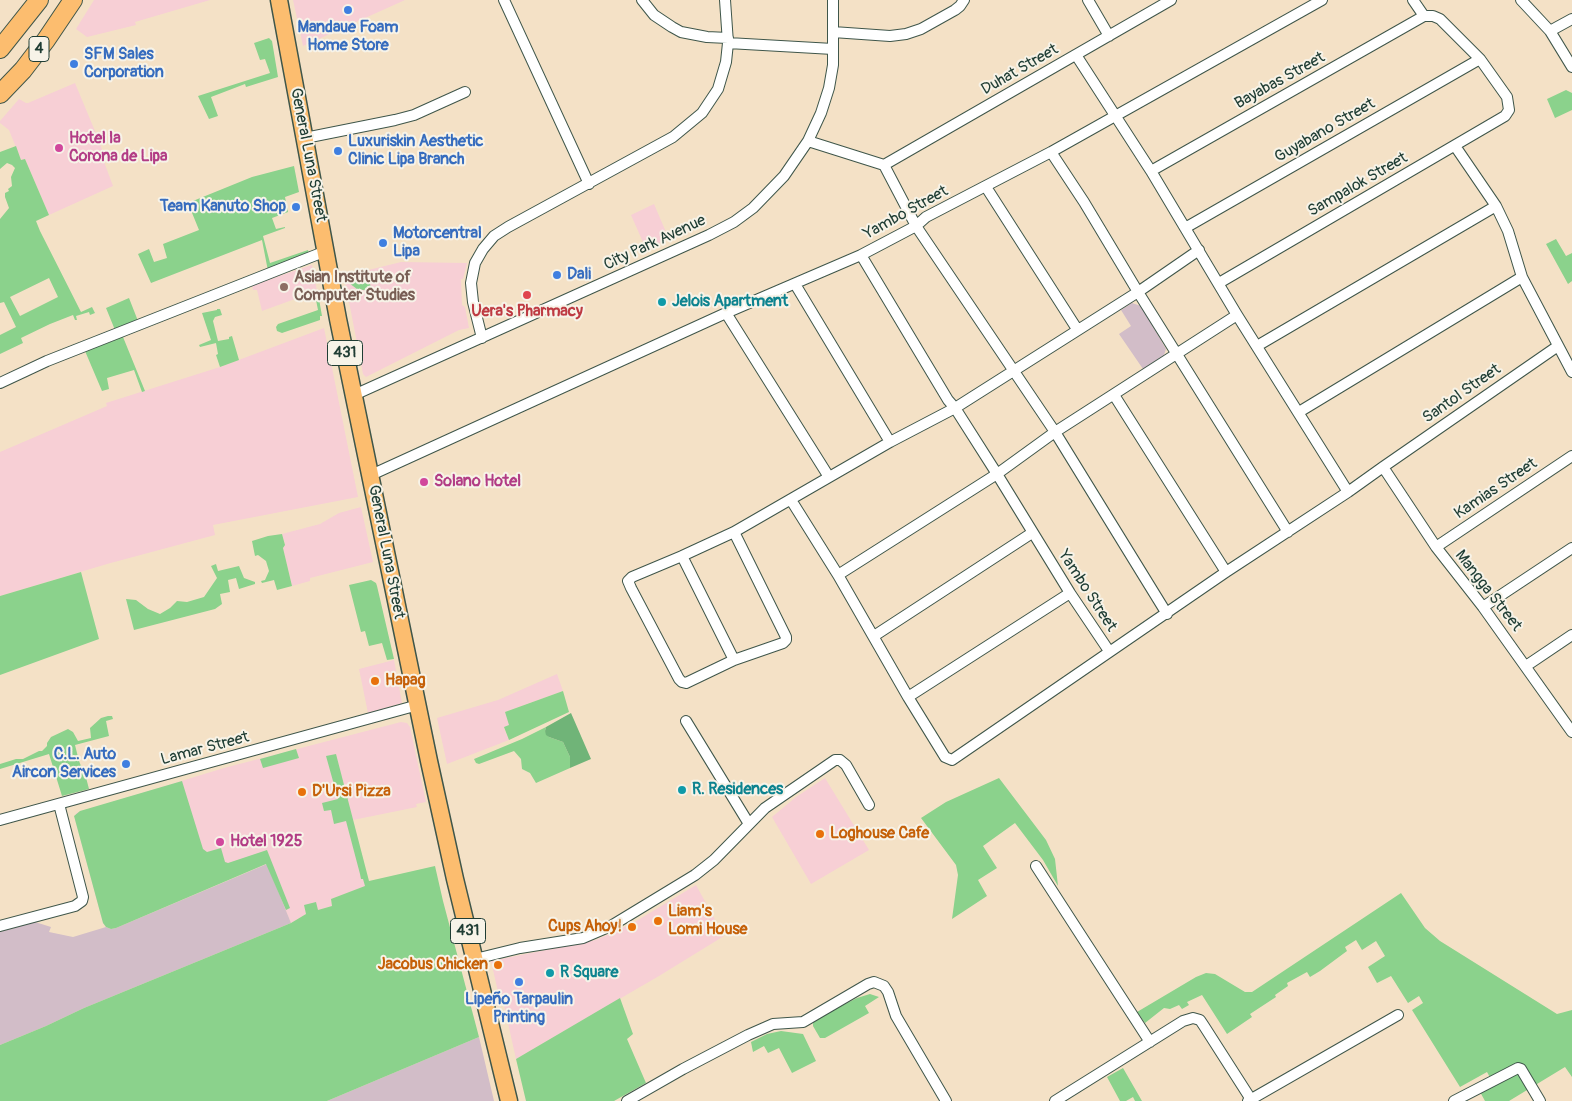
<!DOCTYPE html>
<html>
<head>
<meta charset="utf-8">
<style>
	body { margin:0 }
	canvas { display:block; background:#f4e1c6 }
</style>
</head>
<body>
<canvas width="1572" height="1101"></canvas>
<script>
const ctx = document.querySelector('canvas').getContext('2d');
ctx.lineJoin = 'round';
function paint(path, color) {
  ctx.fillStyle = color;
  ctx.fill(path, 'evenodd');
}
function shape(rows) {
  const path = new Path2D();
  for (const r of rows) {
    path.moveTo(r[0], r[1]);
    for (let i = 2; i < r.length; i += 2) path.lineTo(r[i], r[i + 1]);
  }
  return path;
}
function strokePath(path, color, width, dash) {
  ctx.strokeStyle = color;
  ctx.lineWidth = width;
  ctx.lineCap = dash ? 'butt' : 'round';
  ctx.setLineDash(dash || []);
  ctx.stroke(path);
}
function drawText(font, color, halo, rows, align = 'center') {
  ctx.font = font + ' Pangolin,sans-serif';
  ctx.lineWidth = 4;
  ctx.setLineDash([]);
  ctx.textBaseline = 'middle';
  ctx.strokeStyle = halo;
  ctx.fillStyle = color;
  for (const [text, x, y, turn = 0] of rows) {
    ctx.save();
    ctx.translate(x, y);
    ctx.rotate((+turn || 0) * Math.PI / 180);
    ctx.textAlign = isNaN(turn) ? turn : align;
    if (halo) ctx.strokeText(text, 0, 0);
    ctx.fillText(text, 0, 0);
    ctx.restore();
  }
}
const built = shape([
	[94,0,210,0,135,22,136,25,87,37,76,29],
	[293,0,405,0,303,46],
	[75,83,100,143,102,150,100,151,113,186,49,215,25,159,21,160,9,130,0,123,0,121,19,99,26,103,28,103],
	[654,204,669,239,646,249,631,215],
	[401,262,467,263,463,279,461,279,462,305,465,307,469,328,459,330,366,377,363,374,344,276],
	[312,265,317,291,262,311,257,290,253,290,252,285],
	[324,328,358,497,213,525,215,535,107,564,0,596,0,452,107,406,106,403,220,367],
	[361,507,373,562,310,578,310,581,292,586,283,548,285,544,282,534,320,524,339,513],
	[394,660,402,703,368,713,359,669],
	[557,674,563,691,505,712,510,725,504,728,509,740,447,764,437,718,498,700],
	[401,722,407,723,410,727,426,802,416,804,417,807,353,820,369,885,331,899,332,906,318,910,304,905,306,914,291,923,267,864,106,927,103,923,75,819,76,813,224,768],
	[825,778,869,850,811,884,772,817,796,797],
	[696,885,724,936,659,976,516,1059,504,1005,501,1005,491,961,596,940,633,923]
]);
const industrial = shape([
	[1132,303,1141,306,1166,349,1164,355,1143,369,1119,334,1131,326,1121,310],
	[267,864,291,923,84,1008,46,1026,0,1045,0,932,35,922,51,927,49,932,73,937,106,927,111,929,116,928],
	[479,1037,494,1101,327,1101]
]);
const green = shape([
	[269,38,272,41,278,77,246,87,245,84,211,97,218,116,209,119,198,96,270,73,265,59,260,60,254,43],
	[1566,90,1572,93,1572,110,1555,118,1547,99],
	[16,146,21,160,25,159,49,215,36,221,40,231,81,312,92,307,95,313,90,315,89,312,76,316,77,320,75,320,73,315,50,324,21,338,23,343,0,354,0,335,16,327,4,302,0,303,0,219,9,208,5,197,5,193,9,191,8,189,12,186,11,177,15,168,12,165,7,163,0,169,0,152],
	[49,278,58,297,20,316,10,297],
	[294,166,299,192,285,197,288,212,272,218,276,229,285,227,285,228,263,236,270,263,308,250,309,254,268,271,262,240,151,283,138,254,149,249,154,262,167,258,163,244,199,230,188,203,252,177],
	[1556,239,1566,256,1572,253,1572,281,1568,284,1546,244],
	[367,271,371,288,374,288,375,292,357,289,345,280,344,276],
	[129,298,138,321,115,330,106,308],
	[319,299,322,316,320,316,320,320,282,333,277,331,276,327,278,324,318,310,316,300],
	[217,309,220,309,222,315,215,317,213,321,218,341,229,339,229,337,232,336,239,360,220,367,216,355,218,354,216,343,200,347,199,345,211,340,202,313,217,310],
	[119,337,123,337,145,391,142,392,134,370,107,378,109,389,102,391,85,351,113,341],
	[282,534,285,545,283,548,292,586,277,590,274,580,262,583,261,581,265,580,269,571,266,561,258,555,255,556,252,541,268,536],
	[216,564,218,571,239,566,244,578,255,582,255,584,239,589,236,578,228,580,230,592,220,594,222,604,215,609,134,630,126,599,136,600,148,609,160,614,170,608,177,601,187,602,204,597,217,578,211,566],
	[81,572,99,639,0,675,0,596],
	[371,580,376,583,377,586,394,659,387,660,382,643,369,646,365,631,361,632,349,585],
	[563,691,569,712,509,740,504,727,509,725,505,712],
	[108,716,112,716,113,719,106,721,109,736,75,745,79,761,81,766,83,766,89,789,62,796,49,754,0,769,0,764,16,759,23,759,39,751,42,751,47,746,47,743,51,737,68,729,73,732,78,741,91,738,90,728,101,718],
	[546,727,545,731,549,737,563,742,570,757,570,768,536,783,530,773,522,769,521,759,514,751,479,764,476,763,474,759,522,739],
	[296,749,299,758,263,768,260,759],
	[336,754,369,881,435,866,443,901,479,1037,327,1101,0,1101,0,1045,46,1026,84,1008,291,923,306,914,304,905,316,902,318,910,332,906,331,899,365,886,363,879,361,879,360,874,346,821,334,824,331,810,324,811,322,803,338,799,326,756],
	[999,778,1046,840,1055,859,1058,886,1043,860,1015,823,983,846,997,868,978,880,987,896,952,919,958,875,956,865,921,818,946,802],
	[182,781,203,849,207,852,221,848,225,862,228,863,267,850,290,908,286,910,266,864,116,928,111,929,106,927,103,923,74,816,80,811],
	[1401,893,1425,928,1440,941,1557,1014,1572,1010,1572,1077,1565,1067,1509,1101,1485,1101,1479,1090,1493,1083,1487,1072,1460,1087,1412,1010,1423,1003,1419,996,1408,1003,1391,976,1377,983,1368,967,1385,956,1376,941,1362,950,1356,940,1345,947,1347,951,1320,971,1310,977,1307,972,1287,983,1288,986,1275,995,1276,997,1250,1014,1252,1017,1227,1034,1202,995,1187,1002,1189,1005,1182,1009,1179,1005,1170,1009,1164,1008,1145,1023,1137,1012,1196,977,1206,973,1215,974,1245,992,1252,992],
	[870,994,879,997,865,1006,869,1013,825,1038,820,1038,813,1026,813,1020,857,998],
	[620,998,633,1034,627,1039,646,1083,614,1101,526,1101,516,1059],
	[781,1031,803,1034,816,1061,792,1073,779,1048,768,1053,764,1046,753,1052,751,1042,767,1034],
	[1123,1068,1142,1101,1135,1101,1133,1097,1126,1101,1120,1101,1107,1077]
]);
const forest = shape([
	[571,713,591,759,570,768,570,757,563,742,549,737,546,735,545,731,546,727]
]);
const minor = shape([
	[504,0,589,184],
	[642,0,654,15,672,27,681,32,707,37,728,38],
	[1088,0,1109,36],
	[1521,0,1550,31,1572,67],
	[1550,31,1572,19],
	[833,32,890,36,906,34,921,29,955,10,960,6,964,0],
	[728,43,833,49],
	[305,138,395,120,414,115,465,92],
	[808,141,884,165,916,226,1055,432,1167,614],
	[1051,152,1084,202,1138,292,1288,532],
	[884,165,1171,0],
	[1151,171,1424,16],
	[986,187,1077,329],
	[1185,228,1480,59],
	[1522,277,1572,372],
	[1219,283,1505,116,1509,110,1507,97,1480,59,1440,19,1433,16,1424,16,1413,0],
	[795,284,890,442],
	[726,313,861,255],
	[482,338,473,302,471,283,475,263,483,249,494,236,508,227,673,137,702,113,718,89,726,62,728,43,725,0],
	[1257,346,1496,206,1455,146],
	[0,383,47,361,326,251],
	[354,395,709,235,734,222,753,208,784,176,808,141,821,113,829,88,833,65,833,0],
	[1114,395,1226,572],
	[1299,412,1522,277,1508,231,1496,206],
	[1383,467,1436,547,1483,607,1572,732],
	[371,475,726,313,829,477],
	[1348,492,1383,467,1558,346],
	[791,500,838,575,908,697,945,757,952,760,1226,572,1348,492,1237,315,1151,171,1076,55],
	[734,532,786,637,786,640,783,643,734,660,686,683,682,682,679,679,631,588,628,581,632,577,682,556,734,532,890,442,955,408,1138,292,1199,250],
	[1436,547,1572,456],
	[682,556,734,660],
	[838,575,997,474,1055,432,1237,315],
	[1483,607,1572,548],
	[874,636,1032,533],
	[1109,651,1070,593,997,474,955,408,948,400,861,255,916,226,926,217,1051,152,1322,0],
	[1526,666,1572,635],
	[908,697,1070,593],
	[686,721,749,824],
	[0,820,418,705],
	[1036,866,1150,1042],
	[0,926,75,906,82,901,83,897,59,804],
	[475,959,520,948,583,938,611,926,695,875,714,860,765,808,835,760,840,760,846,765,869,805],
	[627,1101,683,1069,748,1035,773,1024,803,1022,868,984,874,982,884,986,888,992,896,1016,946,1101],
	[1055,1101,1183,1021,1193,1018,1200,1020,1204,1026,1252,1101],
	[1248,1101,1398,1015],
	[1454,1101,1518,1068,1521,1069,1540,1101]
]);
const primary = shape([
	[279,0,338,319,429,761,455,879,509,1101]
]);
const trunk = shape([
	[0,49,39,0],
	[0,94,23,70,46,40,73,0]
]);
const markers = [
	[348,10,5,"#3f7fe0"],
	[74,64,5,"#3f7fe0"],
	[59,148,5,"#d1479c"],
	[338,151,5,"#3f7fe0"],
	[296,207,5,"#3f7fe0"],
	[383,243,5,"#3f7fe0"],
	[557,275,5,"#3f7fe0"],
	[284,287,5,"#8d6e63"],
	[527,295,5,"#e0444e"],
	[662,302,5,"#0f9aa8"],
	[424,482,5,"#d1479c"],
	[375,681,5,"#e8710a"],
	[126,764,5,"#3f7fe0"],
	[682,790,5,"#0f9aa8"],
	[302,792,5,"#e8710a"],
	[820,834,5,"#e8710a"],
	[220,842,5,"#d1479c"],
	[658,921,5,"#e8710a"],
	[632,927,5,"#e8710a"],
	[498,965,5,"#e8710a"],
	[550,973,5,"#0f9aa8"],
	[519,982,5,"#3f7fe0"]
];
const shields = [
	[39,49,20],
	[345,353,35],
	[468,931,35]
];
const shieldNames = [
	["4",39,49],
	["431",345,353],
	["431",468,931]
];
const shopNames = [
	["Mandaue Foam",348,28,"center"],
	["Home Store",348,46,"center"],
	["SFM Sales",84,55],
	["Corporation",84,73],
	["Luxuriskin Aesthetic",348,142],
	["Clinic Lipa Branch",348,160],
	["Team Kanuto Shop",286,207,"right"],
	["Motorcentral",393,234],
	["Lipa",393,252],
	["Dali",567,275],
	["C.L. Auto",116,755,"right"],
	["Aircon Services",116,773,"right"],
	["Lipeño Tarpaulin",519,1000,"center"],
	["Printing",519,1018,"center"]
];
const streetNames = [
	["Duhat Street",1020,70,-30],
	["Bayabas Street",1280,81,-29],
	["Guyabano Street",1325,131,-30],
	["General Luna Street",308,155,79],
	["Sampalok Street",1358,185,-30],
	["Yambo Street",906,213,-29],
	["City Park Avenue",655,243,-25],
	["Santol Street",1462,394,-35],
	["Kamias Street",1496,489,-34],
	["General Luna Street",386,552,79],
	["Yambo Street",1087,591,57],
	["Mangga Street",1488,591,52],
	["Lamar Street",205,749,-15]
];
const hotelNames = [
	["Hotel la",69,139],
	["Corona de Lipa",69,157],
	["Solano Hotel",434,482],
	["Hotel 1925",230,842]
];
const educationNames = [
	["Asian Institute of",294,278],
	["Computer Studies",294,296]
];
const cultureNames = [
	["Jelois Apartment",672,302],
	["R. Residences",692,790],
	["R Square",560,973]
];
const healthNames = [
	["Uera's Pharmacy",527,312]
];
const foodNames = [
	["Hapag",385,681],
	["D'Ursi Pizza",312,792],
	["Loghouse Cafe",830,834],
	["Liam's",668,912],
	["Lomi House",668,930],
	["Cups Ahoy!",622,927,"right"],
	["Jacobus Chicken",488,965,"right"]
];
paint(built, '#f7cfd5');
paint(industrial, '#d2bdc8');
paint(green, '#8bd28c');
paint(forest, '#70b478');
strokePath(minor, '#3f564a', 12);
strokePath(primary, '#3f564a', 19);
strokePath(trunk, '#3f564a', 20);
strokePath(minor, '#fff', 10);
strokePath(primary, '#fcbd6f', 16);
strokePath(trunk, '#fcbd6f', 18);
for (const [x, y, r, color] of markers) {
  const dot = new Path2D();
  dot.arc(x, y, r, 0, 2 * Math.PI);
  ctx.fillStyle = color;
  ctx.fill(dot);
  strokePath(dot, '#f7f3e8', 2);
}
for (const [x, y, w] of shields) {
  const box = new Path2D();
  box.roundRect(x - w / 2, y - 12.5, w, 25, 4);
  ctx.fillStyle = '#f7f3e8';
  ctx.fill(box);
  strokePath(box, '#1f3d34', 1);
}
drawText('bold 15px', '#1f3d34', null, shieldNames);
drawText('bold 16px', '#366cbe', '#f7f3e8', shopNames, 'left');
drawText('16px', '#1f3d34', '#f7f3e8', streetNames);
drawText('bold 16px', '#b23c85', '#f7f3e8', hotelNames, 'left');
drawText('bold 16px', '#785e54', '#f7f3e8', educationNames, 'left');
drawText('bold 16px', '#0d838f', '#f7f3e8', cultureNames, 'left');
drawText('bold 16px', '#be3a42', '#f7f3e8', healthNames);
drawText('bold 16px', '#c56008', '#f7f3e8', foodNames, 'left');
</script>
</body>
</html>
